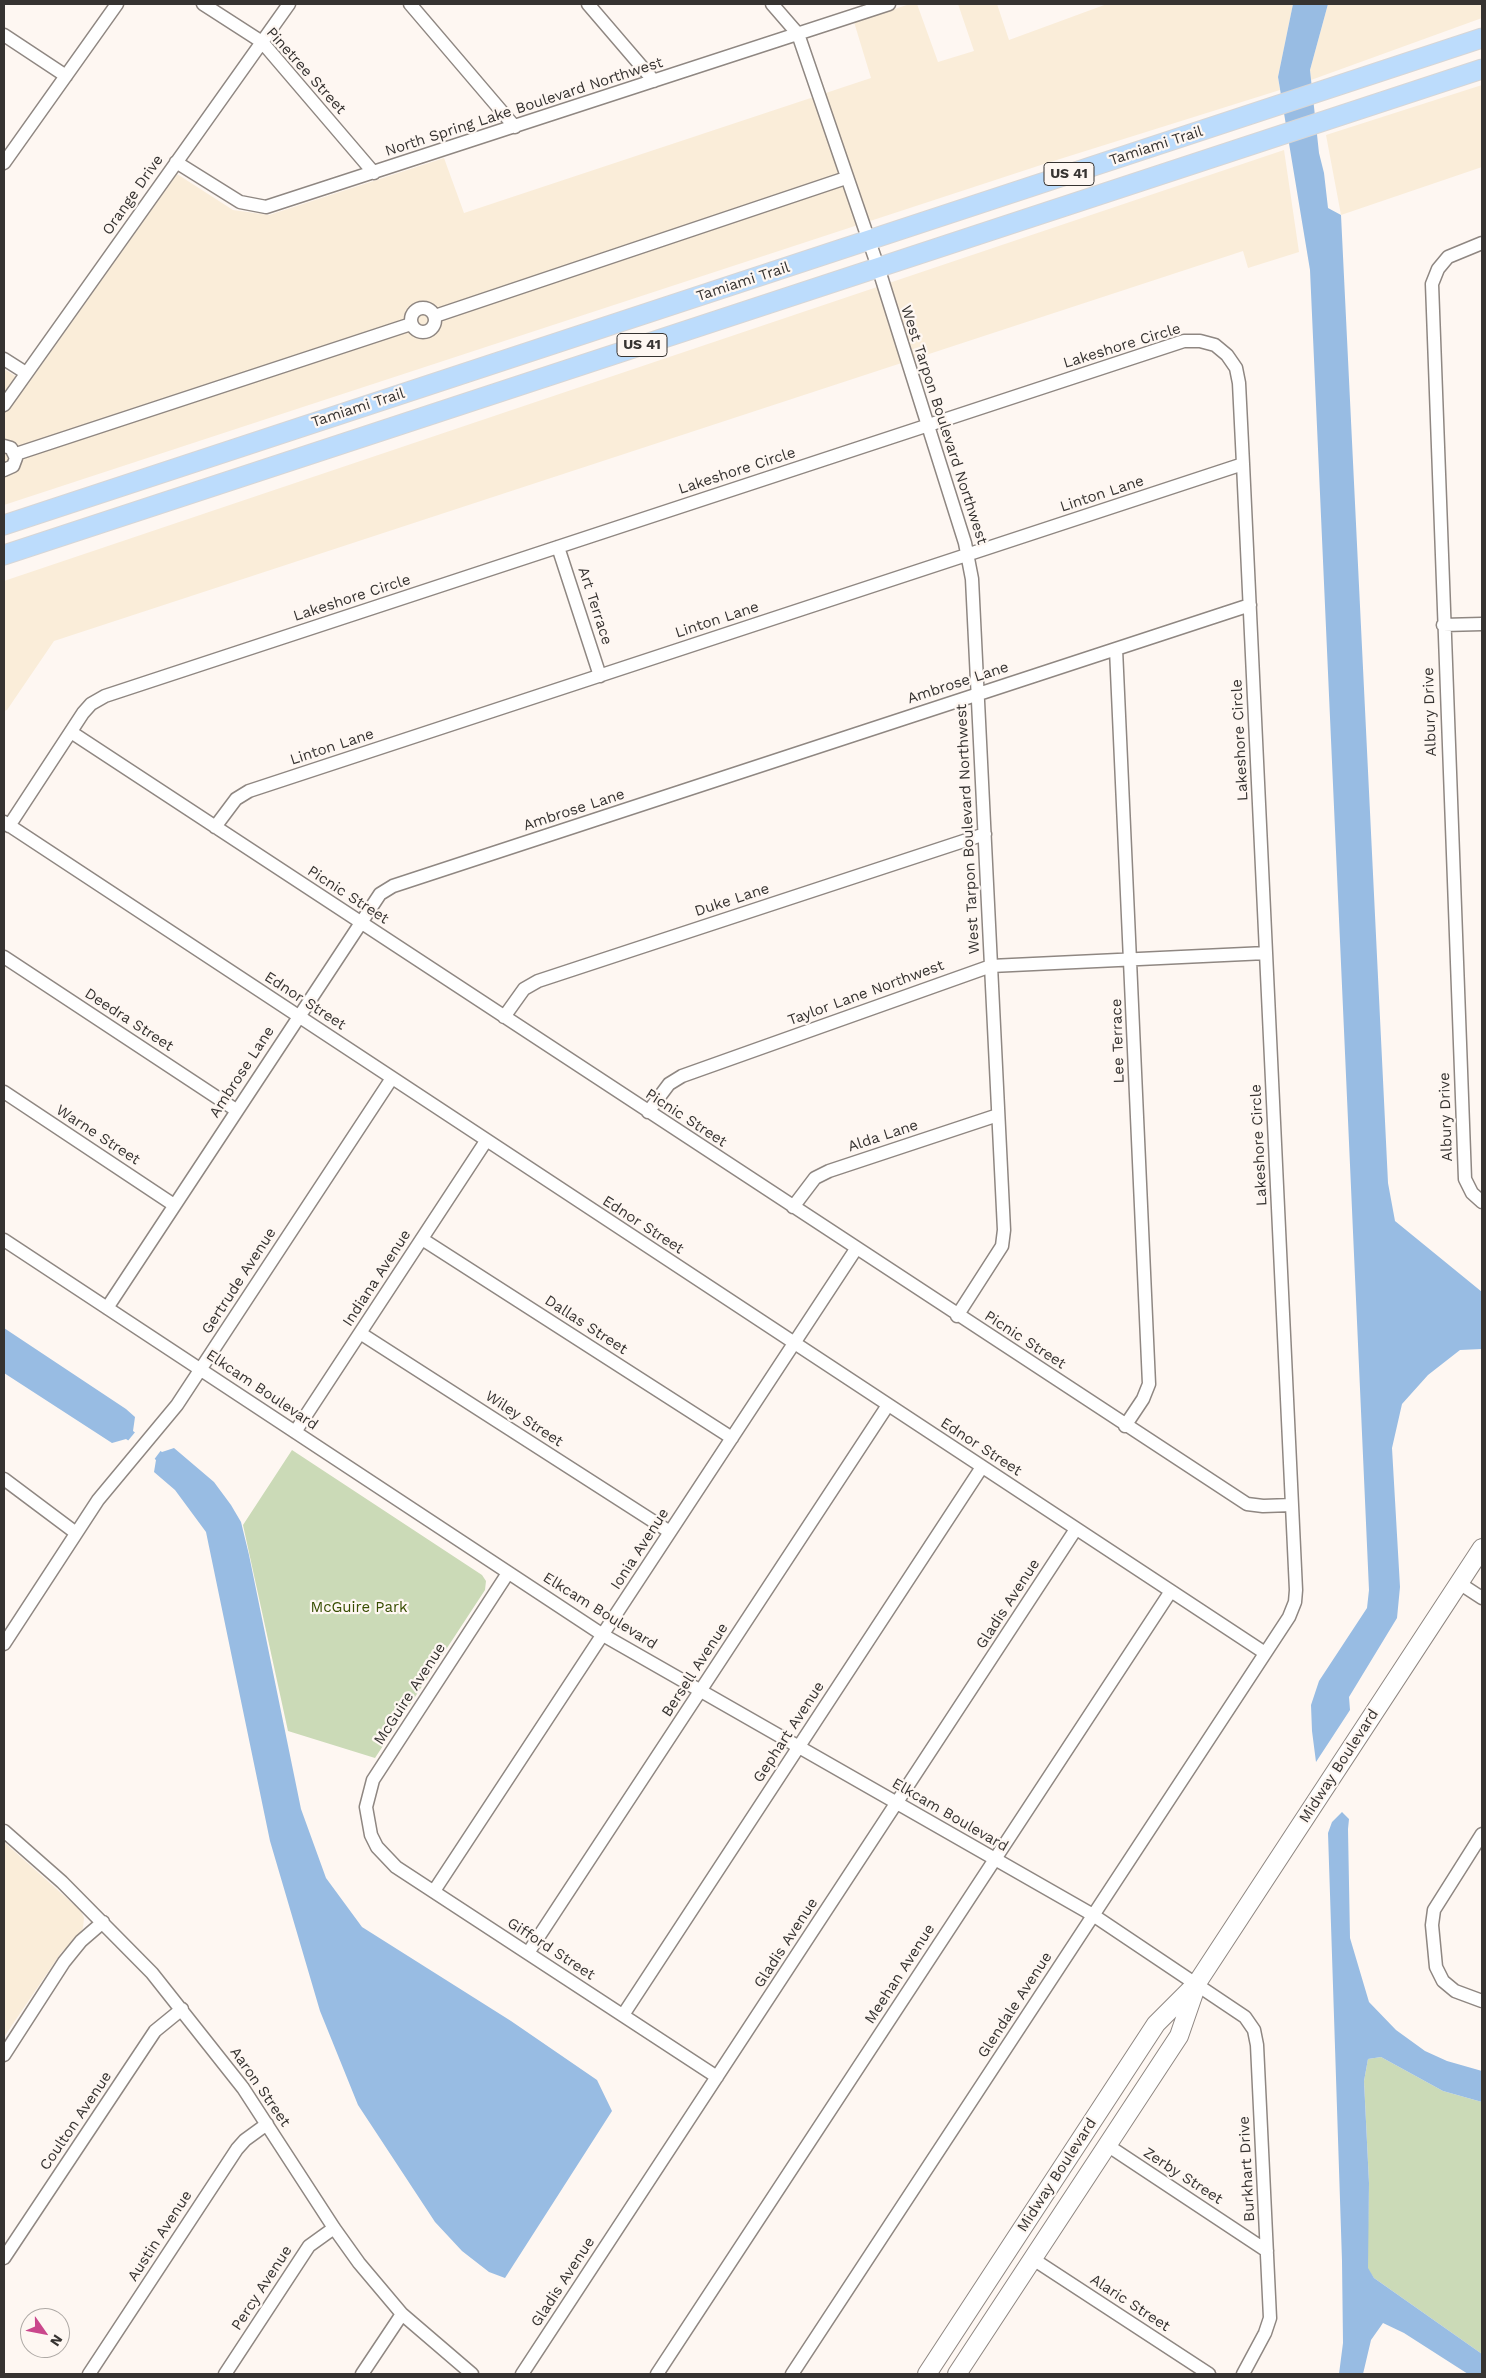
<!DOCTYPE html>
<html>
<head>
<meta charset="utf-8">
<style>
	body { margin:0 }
	#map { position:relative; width:1486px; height:2378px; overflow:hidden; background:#fef7f2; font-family:"Work Sans",sans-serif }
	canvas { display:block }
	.frame { position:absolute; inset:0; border:5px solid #363331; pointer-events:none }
	.north { position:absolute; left:20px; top:2308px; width:50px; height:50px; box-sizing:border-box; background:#fef7f2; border:1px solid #aea9a5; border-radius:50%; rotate:123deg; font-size:14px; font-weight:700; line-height:20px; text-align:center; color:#363331 }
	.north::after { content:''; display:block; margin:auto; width:18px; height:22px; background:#ca478c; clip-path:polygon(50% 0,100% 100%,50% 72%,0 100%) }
</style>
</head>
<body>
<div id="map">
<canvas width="1486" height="2378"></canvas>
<div class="frame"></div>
<div class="north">N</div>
</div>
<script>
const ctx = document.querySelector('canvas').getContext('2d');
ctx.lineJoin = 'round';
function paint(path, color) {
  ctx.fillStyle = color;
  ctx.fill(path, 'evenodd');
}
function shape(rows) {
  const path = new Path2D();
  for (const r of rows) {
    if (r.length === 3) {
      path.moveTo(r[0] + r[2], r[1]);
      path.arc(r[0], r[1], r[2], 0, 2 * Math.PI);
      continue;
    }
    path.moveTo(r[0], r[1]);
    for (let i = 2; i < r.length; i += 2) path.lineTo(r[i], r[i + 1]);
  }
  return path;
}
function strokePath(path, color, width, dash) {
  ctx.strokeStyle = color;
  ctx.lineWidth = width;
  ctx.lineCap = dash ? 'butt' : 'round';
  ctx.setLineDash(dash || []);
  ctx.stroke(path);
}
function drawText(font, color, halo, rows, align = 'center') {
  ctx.font = font + ' "Work Sans",sans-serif';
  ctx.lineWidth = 4.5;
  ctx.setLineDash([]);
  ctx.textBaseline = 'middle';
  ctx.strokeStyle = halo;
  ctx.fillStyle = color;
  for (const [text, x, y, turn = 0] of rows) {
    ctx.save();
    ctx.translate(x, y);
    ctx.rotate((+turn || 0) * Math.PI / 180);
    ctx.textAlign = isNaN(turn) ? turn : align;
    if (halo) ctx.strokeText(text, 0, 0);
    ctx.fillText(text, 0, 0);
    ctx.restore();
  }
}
const commercial = shape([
	[910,4,917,4,938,62,974,51,958,4,997,4,1009,40,1107,4,1293,4,1278,77,1280,90,1044,164,4,505,4,369,28,384,177,174,233,210,269,215,444,158,464,213,871,78,854,22],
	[1328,4,1482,4,1482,18,1311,80,1310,70],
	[1482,85,1482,167,1341,215,1326,135],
	[1284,150,1299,252,1248,268,1243,251,54,641,7,710,4,711,4,581],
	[4,1842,81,1911,84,1918,83,1928,78,1936,61,1953,4,2037]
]);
const green = shape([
	[292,1450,482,1575,486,1581,485,1590,375,1758,288,1731,243,1525],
	[1381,2057,1443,2091,1482,2102,1482,2354,1374,2278,1367,2268,1369,2183,1364,2081,1368,2059]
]);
const water = shape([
	[1293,4,1328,4,1310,70,1319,153,1324,173,1328,208,1341,215,1388,1183,1395,1221,1482,1292,1482,1349,1460,1350,1428,1375,1402,1404,1392,1448,1400,1587,1397,1618,1349,1697,1350,1710,1316,1762,1312,1731,1311,1705,1319,1681,1367,1608,1369,1590,1310,270,1278,77],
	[4,1328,126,1409,135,1417,133,1431,162,1452,174,1448,214,1482,231,1505,241,1522,249,1555,301,1809,326,1878,362,1927,511,2021,597,2080,612,2111,505,2278,489,2272,462,2251,435,2222,358,2105,320,2011,270,1841,206,1532,175,1490,154,1472,156,1460,150,1455,126,1439,112,1443,4,1373],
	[1342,1812,1349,1819,1348,1829,1350,1938,1369,2002,1396,2030,1425,2051,1447,2061,1482,2071,1482,2102,1443,2091,1381,2057,1368,2059,1364,2081,1369,2183,1368,2268,1374,2278,1482,2354,1482,2374,1468,2374,1404,2333,1383,2323,1371,2340,1363,2374,1339,2374,1343,2343,1342,2261,1328,1833,1332,1822]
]);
const pier = shape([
	[136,1431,162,1449,153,1461,127,1442]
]);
const street = shape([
	[203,4,262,42,374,173],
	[410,4,515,127],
	[588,4,654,81],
	[772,4,798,34,878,267,965,543,972,579,1004,1230,1002,1246,957,1316],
	[4,35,66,76],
	[176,162,240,202,266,207,889,4],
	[4,163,117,4],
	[1482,243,1448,257,1438,269,1432,284,1465,1179,1472,1193,1482,1202],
	[423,320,12],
	[435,316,846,178],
	[4,359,26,373],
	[4,405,289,4],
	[4,446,11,448,16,458,13,466,4,470],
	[16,454,411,324],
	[558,547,600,676],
	[1443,625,1482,624],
	[1116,649,1149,1384,1143,1399,1125,1426],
	[71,732,1247,1504,1263,1506,1292,1505],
	[4,822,1265,1653],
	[9,826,83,713,91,704,105,696,1184,341,1200,341,1215,345,1227,355,1236,368,1239,383,1243,464,1296,1590,1295,1602,1289,1617,792,2374],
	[215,827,236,799,249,791,1243,464],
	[4,957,236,1110],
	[504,1017,524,989,538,981,985,834],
	[4,1092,174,1205],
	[648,1112,669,1084,682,1076,991,966,1266,953],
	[793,1207,815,1178,829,1171,998,1115],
	[422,1239,732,1438],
	[4,1240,603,1635,1093,1915,1245,2017,1254,2030,1257,2045,1270,2318,1265,2333,1243,2374],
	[107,1308,380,894,393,886,1250,605],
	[360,1333,670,1532],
	[295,1432,486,1141],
	[4,1479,76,1533],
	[508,1573,373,1780,366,1807,371,1835,377,1847,396,1867,717,2077],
	[1459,1583,1482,1598],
	[4,1644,98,1500,177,1405,392,1078],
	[4,1831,62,1882,152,1973,243,2088,334,2228,359,2263,402,2314,472,2374],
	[1482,1834,1434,1910,1432,1925,1436,1967,1443,1981,1455,1991,1482,2001],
	[434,1891,856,1249],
	[528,1953,888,1405],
	[623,2015,982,1467],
	[4,2055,64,1962,81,1941,103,1922],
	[1107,2145,1267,2251],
	[4,2258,155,2031,182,2009],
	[1033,2259,1209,2374],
	[89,2374,237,2149,245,2140,267,2124],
	[225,2374,309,2246,334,2228],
	[362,2374,402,2314],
	[522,2374,1076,1529],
	[657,2374,1171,1591]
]);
const secondary = shape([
	[927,2374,1156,2024,1197,1983,1482,1548],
	[957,2374,1179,2036,1197,1984]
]);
const primary = shape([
	[4,525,1482,38],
	[4,555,1482,69]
]);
const shields = [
	[1069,174,50],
	[642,345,50]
];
const shieldNames = [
	["US 41",1069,174],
	["US 41",642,345]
];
const streetNames = [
	["Pinetree Street",306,71,48],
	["North Spring Lake Boulevard Northwest",524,107,-18],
	["Tamiami Trail",1156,146,-18],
	["Orange Drive",133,195,-55],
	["Tamiami Trail",743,282,-18],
	["Lakeshore Circle",1122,346,-17],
	["Tamiami Trail",358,408,-18],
	["West Tarpon Boulevard Northwest",944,425,72],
	["Lakeshore Circle",737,471,-18],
	["Linton Lane",1102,494,-18],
	["Lakeshore Circle",352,598,-18],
	["Art Terrace",595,606,72],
	["Linton Lane",717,620,-18],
	["Ambrose Lane",958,683,-18],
	["Albury Drive",1430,712,-92],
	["Lakeshore Circle",1240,740,-93],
	["Linton Lane",332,747,-18],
	["Ambrose Lane",574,810,-18],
	["West Tarpon Boulevard Northwest",968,829,-93],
	["Picnic Street",348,895,33],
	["Duke Lane",732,900,-18],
	["Taylor Lane Northwest",866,993,-20],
	["Ednor Street",305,1001,33],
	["Deedra Street",129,1020,33],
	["Lee Terrace",1118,1041,-92],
	["Ambrose Lane",242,1072,-57],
	["Albury Drive",1446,1117,-92],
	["Picnic Street",686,1118,33],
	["Warne Street",98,1135,33],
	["Alda Lane",883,1136,-18],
	["Lakeshore Circle",1259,1145,-93],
	["Ednor Street",643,1225,33],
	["Indiana Avenue",377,1278,-57],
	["Gertrude Avenue",239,1281,-57],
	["Dallas Street",586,1325,33],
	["Picnic Street",1025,1340,33],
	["Elkcam Boulevard",262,1390,34],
	["Wiley Street",524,1419,33],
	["Ednor Street",981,1447,33],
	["Ionia Avenue",640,1549,-57],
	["Gladis Avenue",1008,1604,-57],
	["Elkcam Boulevard",600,1611,32],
	["Bersell Avenue",695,1670,-57],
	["McGuire Avenue",410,1694,-57],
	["Gephart Avenue",789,1732,-57],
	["Midway Boulevard",1339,1766,-57],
	["Elkcam Boulevard",950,1815,30],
	["Gladis Avenue",786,1943,-57],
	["Gifford Street",551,1949,33],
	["Meehan Avenue",900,1974,-57],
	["Glendale Avenue",1015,2005,-57],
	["Aaron Street",260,2087,55],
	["Coulton Avenue",76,2121,-56],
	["Burkhart Drive",1247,2169,-93],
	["Midway Boulevard",1057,2175,-57],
	["Zerby Street",1183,2176,33],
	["Austin Avenue",160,2236,-57],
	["Gladis Avenue",563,2282,-57],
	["Percy Avenue",262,2288,-57],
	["Alaric Street",1130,2303,33]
];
const parkNames = [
	["McGuire Park",359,1608]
];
paint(commercial, '#faedd9');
paint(green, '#cbdab7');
paint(water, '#98bce3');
paint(pier, '#fef7f2');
strokePath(street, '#8f8782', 15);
strokePath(secondary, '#8f8782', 20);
strokePath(primary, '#d7d6d6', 21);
strokePath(street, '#fff', 12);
strokePath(secondary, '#fff', 18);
strokePath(primary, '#bcdcfc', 19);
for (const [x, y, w] of shields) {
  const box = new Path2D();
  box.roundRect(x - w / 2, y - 11.5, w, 23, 4);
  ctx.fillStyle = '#fef7f2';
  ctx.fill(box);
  strokePath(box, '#363331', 1);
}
drawText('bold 14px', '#363331', null, shieldNames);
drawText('15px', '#363331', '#fef7f2', streetNames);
drawText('15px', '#374d01', '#fef7f2', parkNames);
</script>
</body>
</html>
